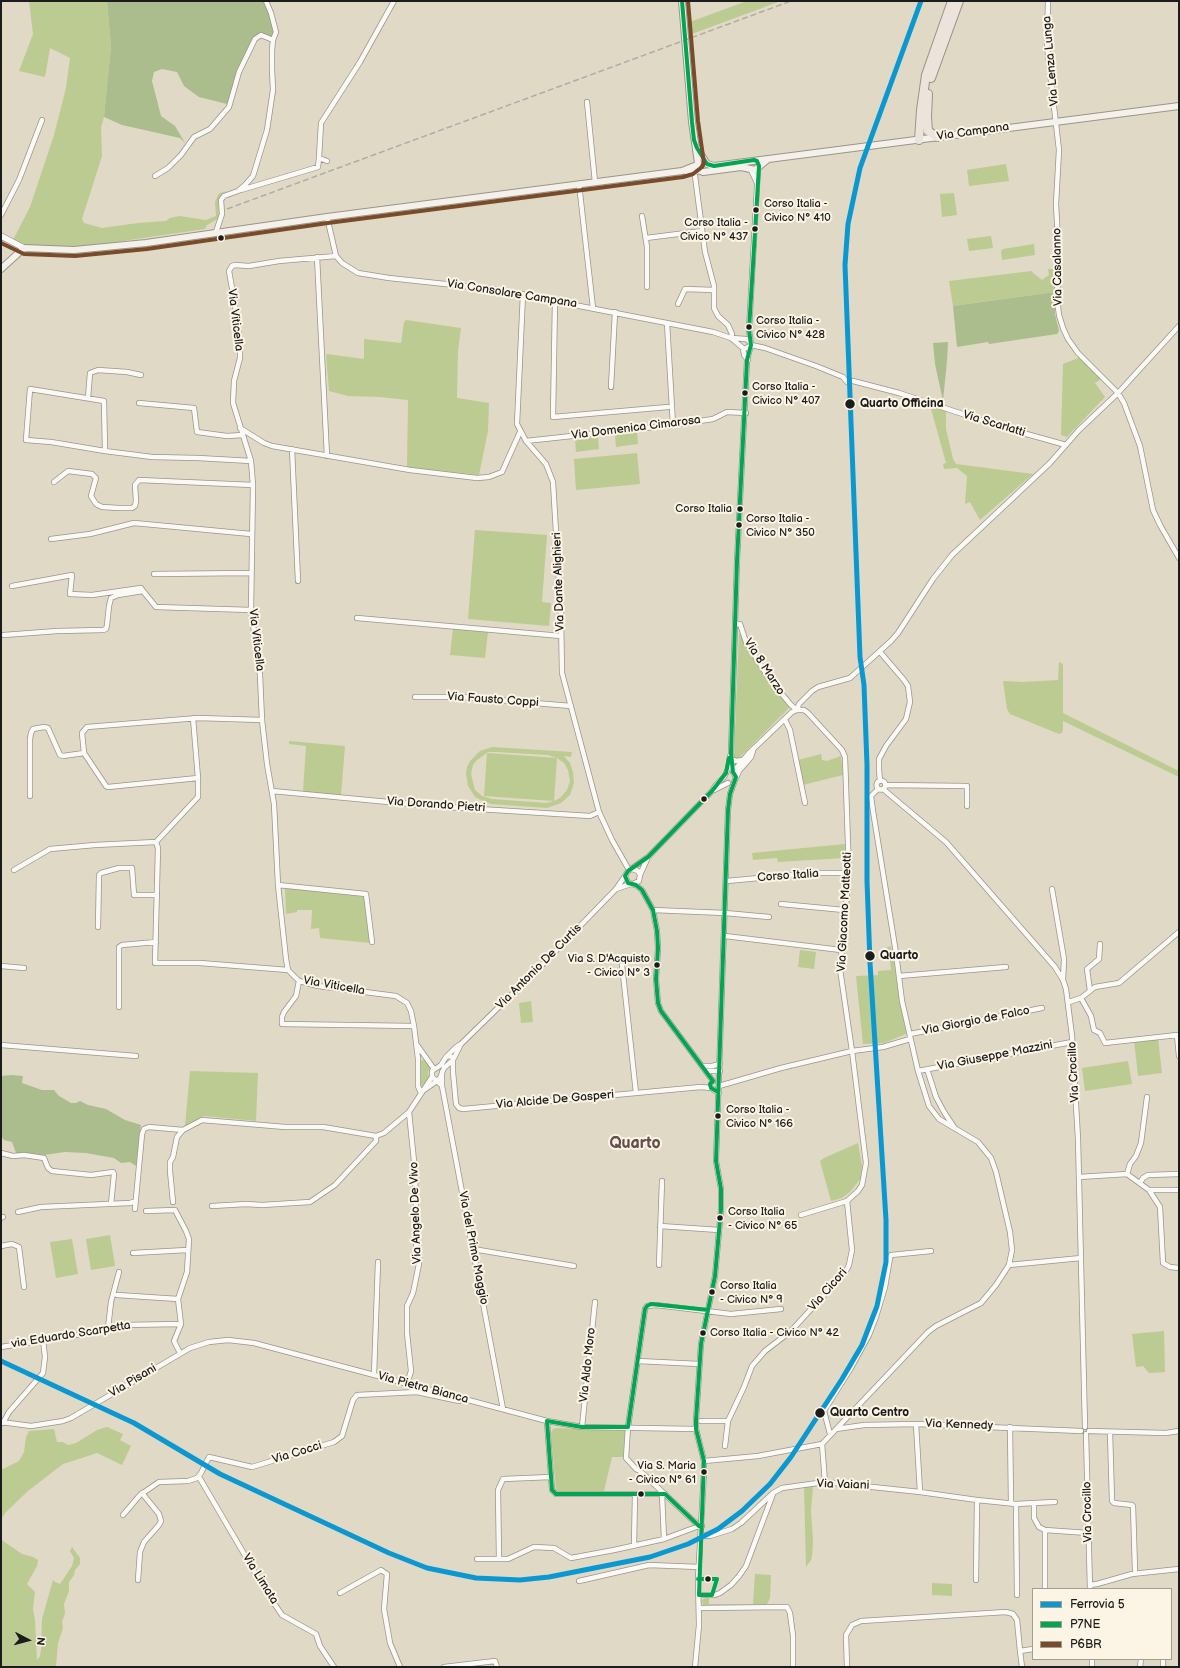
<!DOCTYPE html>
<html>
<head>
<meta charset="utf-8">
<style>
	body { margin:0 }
	#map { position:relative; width:1180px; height:1668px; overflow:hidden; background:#e0d9c6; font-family:"Balsamiq Sans",sans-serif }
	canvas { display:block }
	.frame { position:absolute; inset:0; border:2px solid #1c1c1c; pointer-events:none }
	.legend { position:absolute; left:1032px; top:1588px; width:140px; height:72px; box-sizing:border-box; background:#fcf5e5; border:1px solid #a29e95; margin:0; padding:5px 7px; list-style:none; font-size:12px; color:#1c1c1c }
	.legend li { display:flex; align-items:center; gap:8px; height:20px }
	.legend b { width:20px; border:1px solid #a29e95 }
	.north { position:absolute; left:8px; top:1620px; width:40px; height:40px; -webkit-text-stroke:3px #fcf5e5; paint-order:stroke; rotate:96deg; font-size:11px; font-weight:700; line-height:16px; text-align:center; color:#1c1c1c }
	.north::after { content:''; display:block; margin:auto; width:14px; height:18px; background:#1c1c1c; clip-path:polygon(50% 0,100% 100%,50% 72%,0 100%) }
</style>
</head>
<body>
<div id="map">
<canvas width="1180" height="1668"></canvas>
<div class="frame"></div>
<ul class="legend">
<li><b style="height:5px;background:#0b98d0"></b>Ferrovia 5</li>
<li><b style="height:5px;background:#00a651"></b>P7NE</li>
<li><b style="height:5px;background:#7a4b2a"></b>P6BR</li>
</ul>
<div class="north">N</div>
</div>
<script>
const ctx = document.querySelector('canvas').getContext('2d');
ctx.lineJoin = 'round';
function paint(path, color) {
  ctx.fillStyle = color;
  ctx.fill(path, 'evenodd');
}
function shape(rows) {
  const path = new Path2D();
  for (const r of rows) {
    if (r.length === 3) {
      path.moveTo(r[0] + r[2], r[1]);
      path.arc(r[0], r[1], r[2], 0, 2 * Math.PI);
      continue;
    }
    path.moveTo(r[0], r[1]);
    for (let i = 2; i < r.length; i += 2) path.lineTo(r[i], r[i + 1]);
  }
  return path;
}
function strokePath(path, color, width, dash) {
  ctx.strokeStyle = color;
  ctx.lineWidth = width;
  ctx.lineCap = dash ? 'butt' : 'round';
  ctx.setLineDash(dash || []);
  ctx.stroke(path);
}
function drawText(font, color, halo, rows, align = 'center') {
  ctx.font = font + ' "Balsamiq Sans",sans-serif';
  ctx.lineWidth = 4;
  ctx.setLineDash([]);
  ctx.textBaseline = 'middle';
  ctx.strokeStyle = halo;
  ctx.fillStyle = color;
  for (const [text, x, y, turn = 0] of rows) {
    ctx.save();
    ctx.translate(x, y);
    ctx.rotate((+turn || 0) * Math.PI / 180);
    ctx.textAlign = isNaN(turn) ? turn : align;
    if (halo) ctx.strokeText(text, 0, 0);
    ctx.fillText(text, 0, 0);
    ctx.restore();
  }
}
const green = shape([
	[29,1,107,1,111,47,104,117,101,128,102,156,82,219,84,223,102,228,138,223,166,221,170,218,179,216,206,220,216,216,215,202,218,195,220,193,227,191,222,194,218,202,219,218,207,225,205,229,89,246,44,248,25,246,13,240,30,207,54,135,66,88,70,58,50,48,45,77,19,71,33,34],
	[747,1,781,1,689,35,687,23],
	[1006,164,1009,181,969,186,967,170],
	[954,193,957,215,942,217,940,194],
	[991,236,993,248,969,251,967,239],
	[1034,244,1035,255,1002,260,1001,251,1003,249],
	[1048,269,1053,269,1055,270,1055,292,953,306,949,281,1032,271,1033,273,1042,280,1049,275],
	[406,320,461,328,458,351,457,398,489,403,488,431,479,475,407,467,408,400,380,397,348,396,329,391,326,355,327,354,364,359,364,339,401,343,404,322],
	[1081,357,1102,378,1095,383,1105,397,1067,437,1061,435,1063,364],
	[930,405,946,411,946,429,953,459,956,464,1033,474,980,520,970,502,965,504,967,476,957,468,944,469,943,464,946,463],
	[637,432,638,444,616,447,615,435],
	[598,437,599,449,576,452,575,439],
	[637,453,640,484,576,490,574,459],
	[475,530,547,535,542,602,551,603,549,626,468,619],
	[453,629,488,632,485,658,450,655],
	[741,633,790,707,738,759,734,757,739,634],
	[1059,662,1063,664,1063,713,1179,771,1179,777,1063,721,1063,729,1062,733,1059,734,1010,714,1007,709,1003,681,1023,682,1058,680],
	[289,741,345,746,341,795,303,792,306,746,289,744],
	[492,747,572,752,571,757,564,756,570,763,573,772,574,783,570,795,561,803,547,808,491,804,481,800,475,797,468,786,466,774,467,767,470,761,480,751],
	[488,752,496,752,548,755,557,758,564,763,568,770,570,781,567,790,560,798,554,801,557,758,487,753,484,796,554,801,546,803,492,799,482,796,475,790,471,774,473,765,476,761],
	[821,754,822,760,827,761,841,756,843,775,803,785,798,760],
	[845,844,844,858,778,862,777,858,753,860,752,853],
	[285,888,365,897,370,943,320,938,319,928,311,929,312,910,297,910,297,912,286,914],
	[891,946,906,1034,884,1043,863,1044,856,976,878,975,878,971,891,970,889,952,886,952,885,950,885,948],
	[800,950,816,952,814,969,798,967],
	[531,1001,533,1022,521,1023,519,1003],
	[1158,1038,1162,1073,1138,1076,1134,1040],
	[422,1060,426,1061,430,1067,428,1072,429,1078,422,1086,420,1084,420,1063],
	[1128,1061,1132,1084,1085,1091,1082,1068],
	[190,1071,258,1073,256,1121,204,1116,185,1126],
	[858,1143,862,1166,861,1178,850,1192,842,1198,831,1201,820,1161,824,1158],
	[110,1235,115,1266,91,1270,86,1239],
	[72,1239,78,1274,56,1278,50,1242],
	[1164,1331,1165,1372,1149,1373,1143,1366,1136,1367,1132,1334],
	[107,1427,123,1434,120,1440,131,1446,122,1465,97,1453,63,1464,28,1491,5,1513,1,1520,1,1470,19,1461,24,1452,26,1437,29,1431,54,1429,57,1442,63,1442,68,1445,76,1443,97,1430],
	[557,1428,625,1431,623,1457,612,1457,604,1491,559,1492,556,1490,551,1433,553,1429],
	[804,1486,813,1487,811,1511,813,1541,812,1556,811,1560,806,1567],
	[1,1538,3,1541,22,1554,33,1557,38,1560,37,1566,27,1584,35,1592,33,1609,35,1620,37,1660,40,1656,41,1649,42,1619,53,1580,55,1582,60,1584,72,1566,74,1558,70,1551,72,1547,80,1558,80,1564,75,1570,74,1575,69,1582,69,1591,64,1604,65,1613,62,1622,63,1628,58,1643,56,1667,1,1667],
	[755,1574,771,1575,770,1598,767,1604,703,1605,702,1600,707,1597,709,1598,709,1604,753,1604],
	[932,1583,952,1584,952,1596,932,1595]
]);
const forest = shape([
	[107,1,265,1,275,32,273,37,262,33,252,41,229,103,227,104,199,97,184,86,177,72,162,69,154,72,152,81,161,116,175,126,185,143,180,138,122,125,104,117,111,47],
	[1055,292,1055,314,1059,331,1057,334,989,344,988,342,957,347,953,306],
	[948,342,947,361,943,401,935,364,933,343],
	[11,1075,23,1076,22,1083,42,1090,54,1090,59,1096,71,1103,76,1103,80,1101,88,1105,106,1109,125,1120,141,1125,136,1166,130,1162,121,1163,114,1158,86,1153,65,1152,44,1155,16,1153,12,1142,4,1140,1,1136,1,1076]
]);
const minor = shape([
	[1048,1,1047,46,1059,150,1056,204,1059,259,1057,299,1059,315,1063,328,1068,339,1078,353,1118,393,1124,403,1140,446,1153,510,1160,525,1179,558],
	[587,102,595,182],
	[319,158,321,123,360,62,394,1],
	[751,170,757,183],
	[692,172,695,176,705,252,714,286,714,308,718,316,728,325,732,334,731,338],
	[155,176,168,168,181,155,194,137,210,129,229,107,239,72,255,39,261,35,273,40],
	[579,184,593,308],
	[241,190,318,167,319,158,327,161],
	[1,215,19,180,42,120],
	[642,216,647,247,647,287],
	[327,217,336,256,342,263,358,273,389,278,492,289,713,332,731,338,746,339,750,342],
	[216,232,222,214,221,200,224,196,238,191,245,185,253,176,267,130,273,90,272,69,272,50,273,40,276,32,271,13,266,1],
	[646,238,702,231],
	[336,256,279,261,249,266,235,265,232,266,229,271,236,311,240,346,240,358,234,381,233,403,251,461,253,485,251,610,260,675,262,720,267,764,274,804,278,885,286,959,288,970,299,981,318,986,396,996,407,1003,411,1011,414,1026,418,1059,418,1086,421,1093],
	[317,257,327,456],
	[523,294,517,424,526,441,546,464,553,482,561,616,562,673,599,812,612,840,629,870],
	[555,301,553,417,668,407],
	[678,304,685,289,714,290],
	[667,323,673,425],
	[731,338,744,349,750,346],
	[751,345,765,348,816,366,843,377,847,382],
	[743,348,744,355,748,360],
	[853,381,899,393,1005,428,1066,445],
	[611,387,615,312],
	[88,398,90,373,98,370,127,372,141,375],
	[139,403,194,408,197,432,227,436,243,435],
	[240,428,264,443,272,446,410,470,477,478,489,477,502,472,520,432],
	[526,441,673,425,713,419,727,412,746,413],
	[292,449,298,581],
	[105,451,104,401,30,389,26,440,51,442,105,451,152,457,198,458,251,461],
	[54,482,68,471,92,474,96,478,91,496,96,504,102,507,119,508,132,508,135,506,136,501,135,485,139,480,253,485],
	[51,539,90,534,134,523,251,534],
	[154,574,251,573],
	[12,586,72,575,70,594,92,595,141,588,143,591],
	[357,618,561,636],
	[735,624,740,624,746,642,770,680,791,705,797,710],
	[4,635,57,631,103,630,106,629,107,625,109,606,111,598,118,595,143,591,156,607,251,610],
	[880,652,904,680,908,686,910,702,906,719,886,746,879,759,879,770,880,781],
	[415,697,462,697,571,706],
	[797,710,804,710,808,713,842,750,845,757,849,873,840,969,852,1051,866,1163,862,1185,858,1191,847,1201,801,1215],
	[193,718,198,778],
	[785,720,790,730,805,803],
	[732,759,736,761,743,760],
	[733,772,749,753,792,712,797,710,799,704,812,691,818,687,850,678,891,641,898,633,933,579,952,555,1050,463,1079,430,1118,393,1179,326],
	[736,778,739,771,751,757,753,751],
	[881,785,4.5],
	[885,785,967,786,967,806],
	[883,789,946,842,1055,967,1063,980,1066,989,1072,1036,1078,1139,1085,1427],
	[714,790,728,783],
	[272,791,431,806,590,816,599,812],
	[30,796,30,739,31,733,33,729,44,727,48,728,60,755,63,756,84,753],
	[156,842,158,848,155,963,200,963,288,970],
	[648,857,628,871,625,876,628,883,636,885,642,890,653,910,657,931,658,948,656,979,658,1003,661,1011,713,1081],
	[632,869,638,871,640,875,639,881,633,884],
	[14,870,50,849,95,845,156,842,198,797,198,778,108,787,106,786,84,753,82,733,87,727,198,718,262,720],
	[640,875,648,857,712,791,716,785,724,777,728,769,730,756],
	[727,881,812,873,849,873],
	[278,885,366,894,372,942],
	[616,889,631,884],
	[1052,889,1064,959,1063,980],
	[781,904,844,910],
	[653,910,725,913,769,917],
	[98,927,99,875,101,873,119,868,132,868,134,895,157,895],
	[725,936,841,950],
	[622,965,636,1093],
	[1,966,24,968],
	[899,976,1006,967],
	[299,981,296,996,284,1012,282,1017,282,1024,414,1026],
	[1090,991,1087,969,1099,959,1100,944],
	[1081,998,1091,1016,1094,1030,1100,1033,1105,1043,1177,1035,1179,1056],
	[1069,1002,1081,998,1095,987,1119,983,1179,932],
	[119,1007,119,947,122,945,156,942],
	[910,1034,1042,1008],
	[461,1044,453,1060,453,1072,456,1104,459,1108,463,1109,701,1087,711,1088,719,1093],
	[1,1045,136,1056],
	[417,1045,434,1069],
	[449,1056,453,1057,453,1060,444,1068,440,1078,437,1081,432,1077,432,1071,441,1065,446,1057,449,1056],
	[446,1057,456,1047,461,1044,545,962,616,889,625,876],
	[702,1066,712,1066,720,1064],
	[927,1069,936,1097,944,1112,954,1127],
	[706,1071,720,1071],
	[918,1071,1072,1042],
	[442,1072,442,1086,503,1409],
	[719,1086,781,1068,852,1051,883,1047,910,1039],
	[424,1090,437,1081,442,1086],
	[1,1153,13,1156,24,1155,44,1158,48,1168,52,1171,91,1175,113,1172,114,1174,111,1204],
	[1127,1174,1130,1164,1136,1156,1141,1143,1147,1097],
	[1079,1177,1127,1174,1149,1190,1160,1207,1163,1263,1170,1267,1179,1268],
	[1140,1183,1143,1178,1148,1175,1179,1174],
	[1149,1190,1179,1190],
	[173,1202,170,1171,170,1162,173,1157,177,1137,183,1130],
	[212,1206,246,1204,262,1205,310,1202,335,1185,376,1141,376,1136],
	[135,1209,142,1134,144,1129,149,1127,183,1130,202,1120,285,1127,323,1127,376,1136,384,1133,409,1112,432,1077],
	[146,1211,175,1210,186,1231,189,1239,187,1272,178,1299,181,1324],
	[18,1212,41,1207,130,1203,136,1201],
	[1,1218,3,1217],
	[660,1226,719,1230],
	[1,1246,12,1244,19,1247,24,1287],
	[473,1249,574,1266],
	[133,1253,187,1250],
	[659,1265,662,1181],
	[1009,1265,1081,1258],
	[117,1295,178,1299],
	[108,1328,111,1302,119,1272],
	[1,1347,88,1333,122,1325,181,1324,174,1341,180,1353],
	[638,1361,699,1364],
	[374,1375,378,1262],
	[407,1384,411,1371,407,1333,407,1306,413,1293,419,1264,415,1236,416,1206,415,1171,409,1112],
	[547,1421,552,1490,556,1494,665,1494],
	[701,1421,728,1421],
	[1,1422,31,1426,63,1421,71,1418,190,1348,209,1342,228,1340,254,1343,547,1421,582,1427,696,1429],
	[3,1423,9,1412,43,1373,45,1357,43,1340],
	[916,1424,920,1492],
	[582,1427,595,1302],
	[1010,1427,1011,1503],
	[836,1429,864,1425,916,1424,1081,1431],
	[1089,1431,1166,1433,1179,1431],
	[1110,1432,1112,1501,1114,1503,1132,1505,1133,1506,1135,1570],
	[830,1434,824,1411,851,1368,869,1335,876,1317,885,1287,890,1258,891,1255,931,1251],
	[1086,1434,1090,1589],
	[822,1444,825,1482],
	[725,1446,728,1421,744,1387,752,1366,765,1351,791,1331,846,1271,849,1265,852,1250,847,1201],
	[704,1461,758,1456,822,1444,928,1332,936,1326,981,1303,996,1285,1009,1265,1012,1250,1010,1232,996,1172,991,1158,978,1142,939,1119,929,1106,918,1071,902,1001,896,953,873,811,871,796,878,789],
	[199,1477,267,1593,282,1615,316,1634,320,1646,334,1667],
	[662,1494,664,1539],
	[1055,1502,1034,1503,1034,1518,1039,1527,1045,1530,1088,1533],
	[1016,1504,1017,1595],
	[123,1515,140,1495,159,1482,188,1481,197,1478,201,1473,209,1457,252,1467,334,1442,342,1436,353,1400,357,1395,417,1392,459,1401],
	[702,1526,699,1526,640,1471,636,1469,626,1458,628,1427,645,1309,647,1306,656,1305,731,1314,781,1309],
	[701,1535,710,1536,732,1529,741,1523,773,1493,782,1488,825,1482,920,1492,977,1500,1016,1504,1034,1503],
	[634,1546,635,1494],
	[477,1559,508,1559,534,1547,554,1548,571,1558,614,1550,664,1539,699,1526],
	[499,1559,498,1490,503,1479,551,1477],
	[138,1580,140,1552,144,1542,159,1525,161,1521,159,1514,142,1493],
	[976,1580,977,1500],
	[579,1581,649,1565,699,1567],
	[1090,1585,1097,1584,1132,1574,1179,1569],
	[1045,1589,1045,1530],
	[340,1593,381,1570,387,1574,384,1609,390,1643,400,1667],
	[699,1595,715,1595,720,1593,731,1585,739,1576,746,1566,773,1494],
	[699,1608,787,1607,790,1613,793,1636,793,1667],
	[1020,1651,1022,1667],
	[444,1667,495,1661,497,1667],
	[695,1667,699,1625,698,1579,704,1472,704,1461,696,1429,696,1420,701,1344,715,1276,721,1209,721,1189,716,1161,728,810,730,794,736,777,733,772,731,753,737,561,747,360,751,345,749,330,758,169],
	[847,1667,846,1635,852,1625,861,1621,1006,1612,1013,1614,1017,1620,1020,1651,1033,1649],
	[1092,1667,1092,1659],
	[1140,1667,1141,1659],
	[1163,1667,1163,1659]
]);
const tertiary = shape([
	[1,236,24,248]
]);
const secondary = shape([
	[682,1,692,122,698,163],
	[697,148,707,164,714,166,1179,106],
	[686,171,695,172,698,170,703,172,741,167,755,170,767,160],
	[1,269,24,248,74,250,146,243,327,217,682,171,697,165]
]);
const trunk = shape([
	[931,78,959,1],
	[928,94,927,117,928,131],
	[928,131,937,137],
	[919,140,921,110,926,75,952,1]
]);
const rail = shape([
	[227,209,791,1]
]);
const bus1 = shape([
	[682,1,692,122,694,140,697,148,707,164,714,166,754,160,757,161,759,166,749,330,751,345,747,360,737,561,731,753,733,772,736,777,730,794,728,810,716,1161,721,1189,721,1209,715,1276,701,1344,696,1420,696,1429,704,1461,699,1595,712,1595],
	[718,1092,711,1088,710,1084,713,1081,661,1011,658,1003,656,979,658,948,657,931,653,910,642,890,636,885,628,883,625,876,628,871,648,857,712,791,726,773,729,758],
	[702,1526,699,1526,665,1494,556,1494,552,1490,547,1421,582,1427,628,1427,645,1309,647,1306,651,1304,708,1310],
	[698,1579,717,1579,712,1595]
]);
const bus2 = shape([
	[1,243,24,254,75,256,147,249,328,223,683,177,693,174,702,167,704,163,698,121,688,1]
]);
const rail1 = shape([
	[1,1361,134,1423,220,1474,389,1553,427,1568,476,1578,520,1580,549,1577,650,1557,688,1544,718,1529,742,1511,770,1484,791,1457,842,1379,862,1345,877,1306,886,1262,886,1220,870,963,867,881,867,765,864,685,860,657,845,265,848,224,860,168,921,1]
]);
const markers = [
	[756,210,3.5,"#1c1c1c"],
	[755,229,3.5,"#1c1c1c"],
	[221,238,3.5,"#1c1c1c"],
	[749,327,3.5,"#1c1c1c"],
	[745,393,3.5,"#1c1c1c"],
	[850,404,5.5,"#1c1c1c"],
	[740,509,3.5,"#1c1c1c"],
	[739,525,3.5,"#1c1c1c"],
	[704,799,3.5,"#1c1c1c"],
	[870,956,5.5,"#1c1c1c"],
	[657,965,3.5,"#1c1c1c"],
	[718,1116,3.5,"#1c1c1c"],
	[720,1218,3.5,"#1c1c1c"],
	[712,1292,3.5,"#1c1c1c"],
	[703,1333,3.5,"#1c1c1c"],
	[820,1413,5.5,"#1c1c1c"],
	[704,1472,3.5,"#1c1c1c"],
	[641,1494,3.5,"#1c1c1c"],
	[708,1579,3.5,"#1c1c1c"]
];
const busNames = [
	["Corso Italia -",764,204],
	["Civico N° 410",764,218],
	["Corso Italia -",748,223,"right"],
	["Civico N° 437",748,237,"right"],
	["Corso Italia -",756,321],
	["Civico N° 428",756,335],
	["Corso Italia -",752,387],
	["Civico N° 407",752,401],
	["Corso Italia",732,509,"right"],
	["Corso Italia -",746,519],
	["Civico N° 350",746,533],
	["Via S. D'Acquisto",650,959,"right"],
	["- Civico N° 3",650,973,"right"],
	["Corso Italia -",726,1110],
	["Civico N° 166",726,1124],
	["Corso Italia",728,1212],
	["- Civico N° 65",728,1226],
	["Corso Italia",720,1286],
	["- Civico N° 9",720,1300],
	["Corso Italia - Civico N° 42",710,1333],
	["Via S. Maria",696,1466,"right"],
	["- Civico N° 61",696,1480,"right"]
];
const streetNames = [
	["Via Lenza Lunga",1051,61,-95],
	["Via Campana",973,132,-8],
	["Via Casalanno",1058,267,-91],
	["Via Consolare Campana",512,294,9],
	["Via Viticella",235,320,83],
	["Via Scarlatti",994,424,17],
	["Via Domenica Cimarosa",636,428,-7],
	["Via Dante Alighieri",559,582,-92],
	["Via Viticella",256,640,83],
	["Via 8 Marzo",764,667,57],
	["Via Fausto Coppi",493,700,4],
	["Via Dorando Pietri",436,805,4],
	["Corso Italia",788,876,-4],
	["Via Giacomo Matteotti",845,912,-87],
	["Via Antonio De Curtis",539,967,-45],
	["Via Viticella",334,986,10],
	["Via Giorgio de Falco",976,1021,-11],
	["Via Giuseppe Mazzini",995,1056,-11],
	["Via Crocillo",1074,1072,-93],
	["Via Alcide De Gasperi",555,1100,-5],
	["Via Angelo De Vivo",416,1213,-92],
	["Via del Primo Maggio",473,1248,79],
	["Via Cicori",828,1290,-49],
	["via Eduardo Scarpetta",71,1335,-9],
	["Via Aldo Moro",588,1365,-84],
	["Via Pisani",133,1381,-31],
	["Via Pietra Bianca",423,1388,15],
	["Via Kennedy",959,1425,2],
	["Via Cocci",297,1453,-17],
	["Via Vaiani",843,1485,2],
	["Via Crocillo",1088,1512,-91],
	["Via Limata",260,1579,58]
];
const stopNames = [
	["Quarto Officina",860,404],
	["Quarto",880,956],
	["Quarto Centro",830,1413]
];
const districtNames = [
	["Quarto",635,1144]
];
paint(green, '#bccb92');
paint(forest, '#abbd8c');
strokePath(minor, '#99958a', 6);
strokePath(tertiary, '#99958a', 7);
strokePath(secondary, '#99958a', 8);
strokePath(trunk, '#99958a', 10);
strokePath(minor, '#faf9f6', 4.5);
strokePath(tertiary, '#faf9f6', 5.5);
strokePath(secondary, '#f4f1eb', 6);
strokePath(trunk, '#ece4db', 8);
strokePath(rail, '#adaca9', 1.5, [6, 3]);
strokePath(bus1, '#00a651', 4);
strokePath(bus2, '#7a4b2a', 4);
strokePath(rail1, '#0b98d0', 5);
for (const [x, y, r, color] of markers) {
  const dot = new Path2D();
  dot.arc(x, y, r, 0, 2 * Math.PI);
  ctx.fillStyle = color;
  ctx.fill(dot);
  strokePath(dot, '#fcf5e5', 1.5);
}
drawText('11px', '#1c1c1c', '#fcf5e5', busNames, 'left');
drawText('12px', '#1c1c1c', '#fcf5e5', streetNames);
drawText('bold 12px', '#1c1c1c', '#fcf5e5', stopNames, 'left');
drawText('bold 16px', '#644f4b', '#fcf5e5', districtNames);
</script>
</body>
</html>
